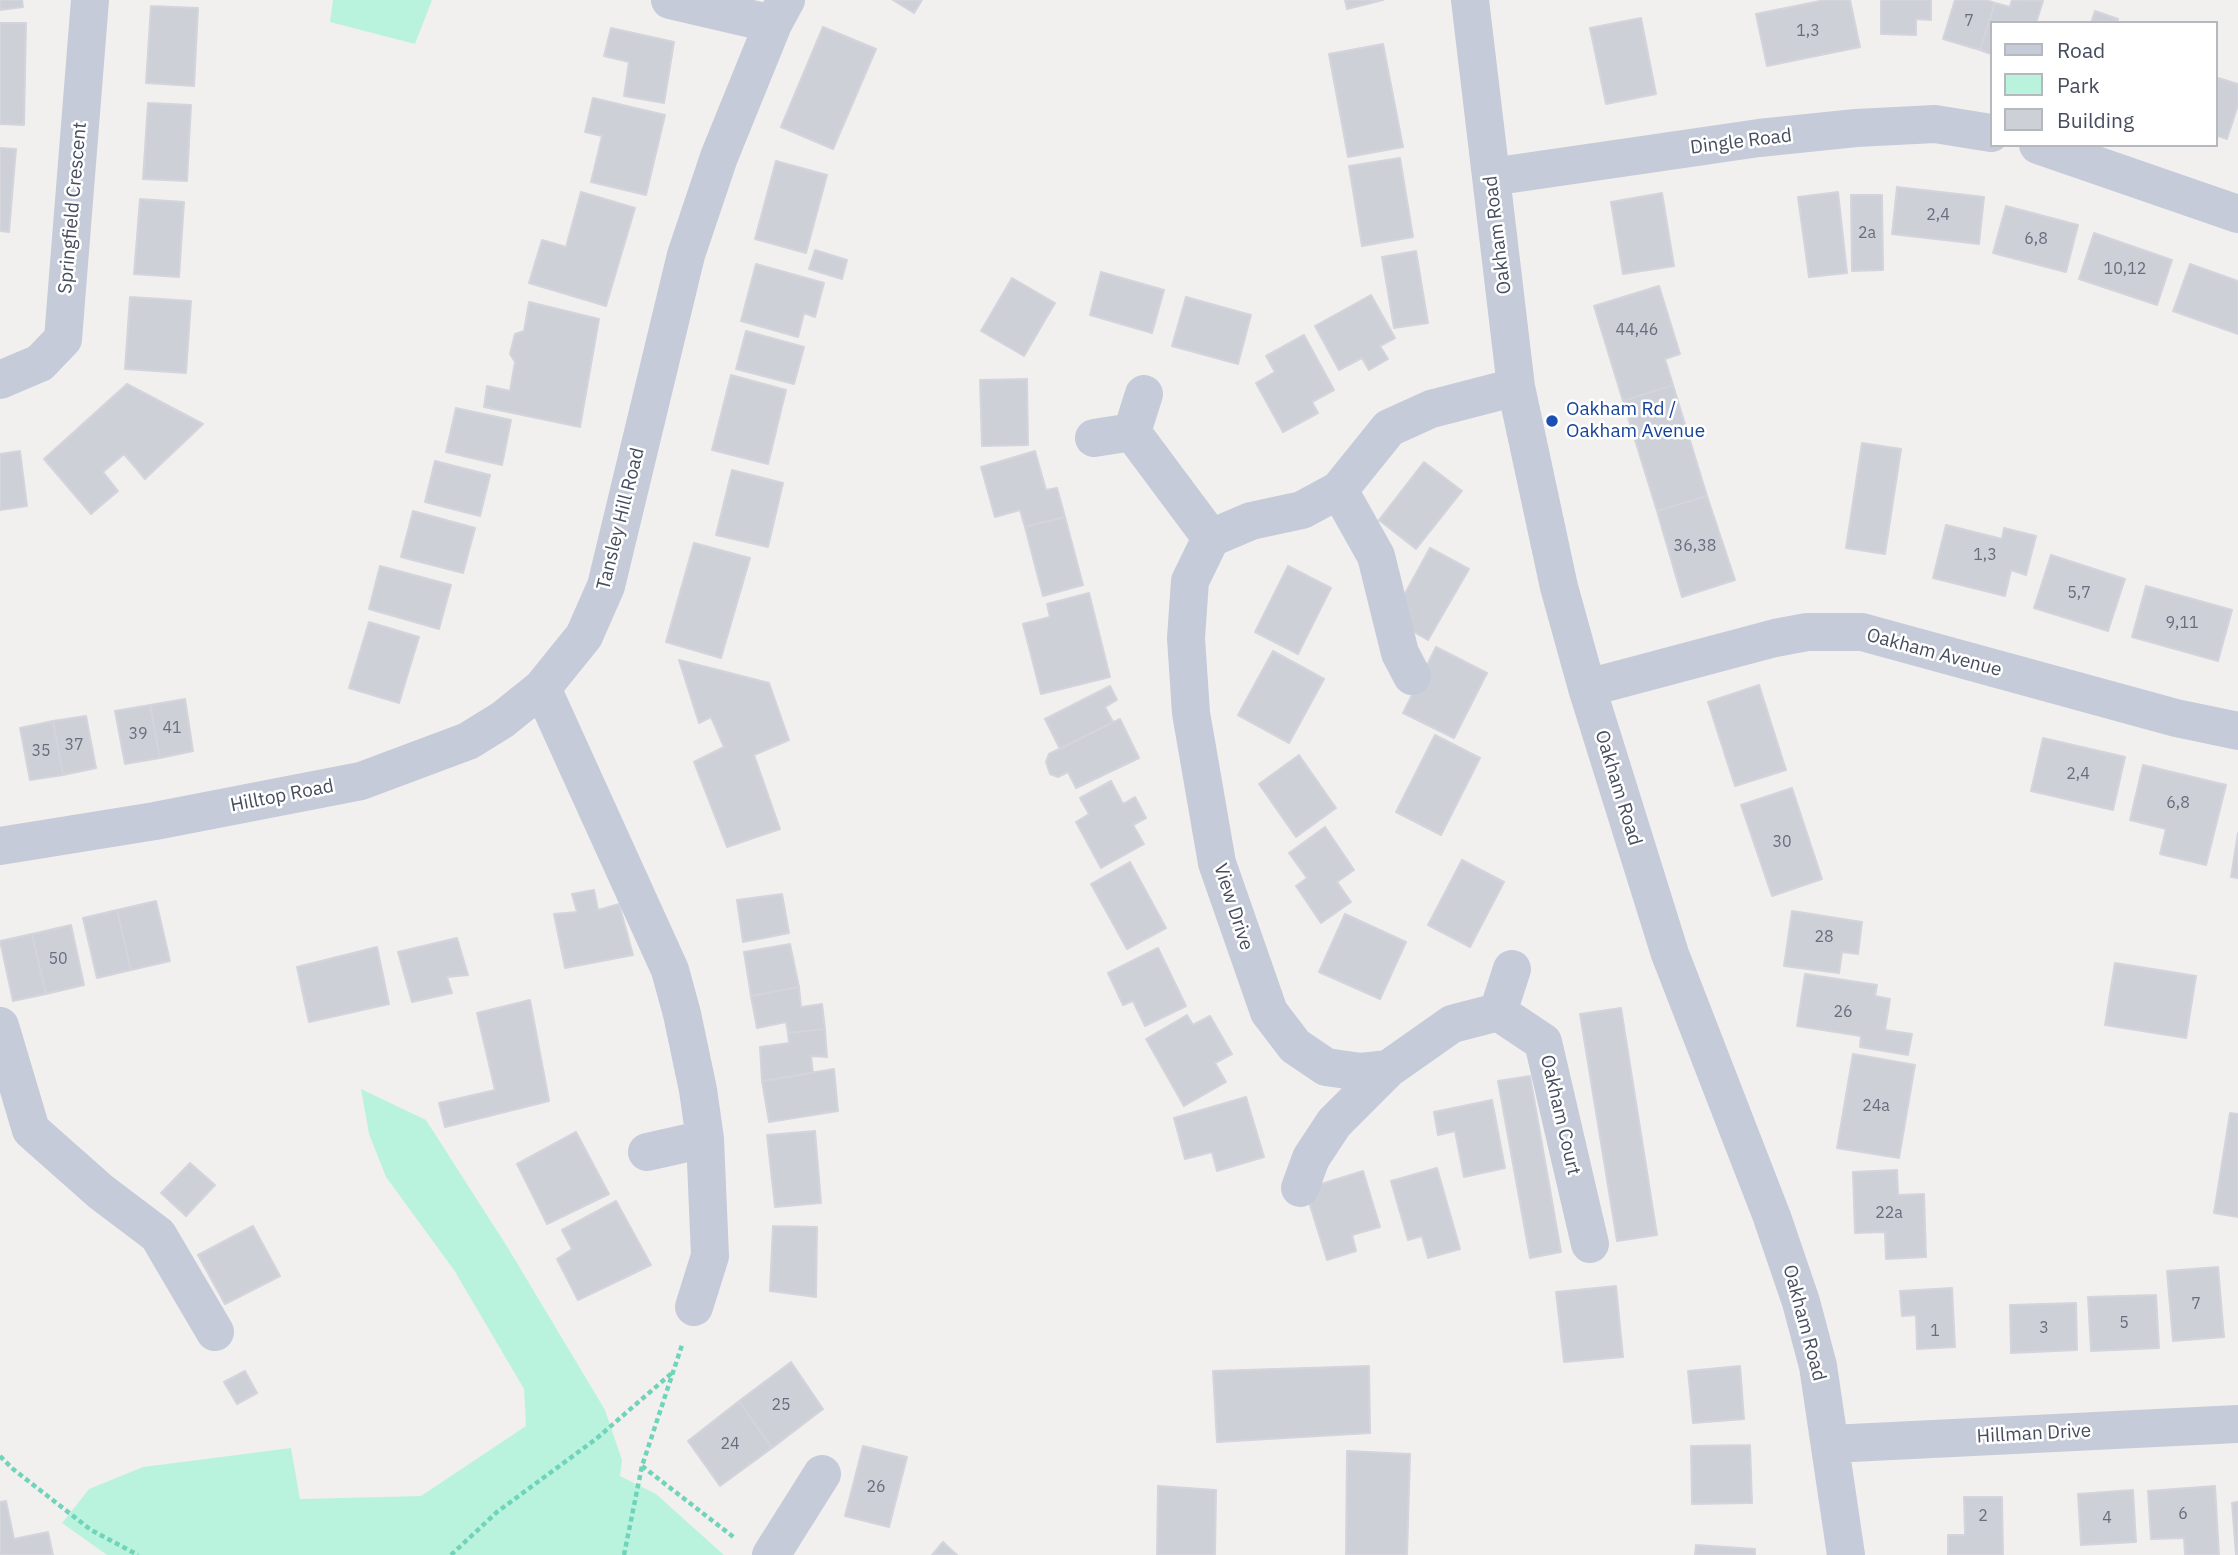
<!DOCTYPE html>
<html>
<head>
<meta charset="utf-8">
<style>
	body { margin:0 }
	#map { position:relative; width:2238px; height:1555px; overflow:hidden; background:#f2f0ef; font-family:"IBM Plex Sans",sans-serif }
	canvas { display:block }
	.legend { position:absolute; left:1990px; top:21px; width:228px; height:126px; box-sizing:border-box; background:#fff; border:2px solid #b5b8bf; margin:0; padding:9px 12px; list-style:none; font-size:21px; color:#464d5f }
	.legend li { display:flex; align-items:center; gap:14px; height:35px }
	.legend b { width:35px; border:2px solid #b5b8bf }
</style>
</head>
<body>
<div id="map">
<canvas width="2238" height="1555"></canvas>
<ul class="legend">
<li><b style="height:9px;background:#c5cbd8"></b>Road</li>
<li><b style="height:19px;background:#baf3dd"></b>Park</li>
<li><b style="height:19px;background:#ced0d8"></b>Building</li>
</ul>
</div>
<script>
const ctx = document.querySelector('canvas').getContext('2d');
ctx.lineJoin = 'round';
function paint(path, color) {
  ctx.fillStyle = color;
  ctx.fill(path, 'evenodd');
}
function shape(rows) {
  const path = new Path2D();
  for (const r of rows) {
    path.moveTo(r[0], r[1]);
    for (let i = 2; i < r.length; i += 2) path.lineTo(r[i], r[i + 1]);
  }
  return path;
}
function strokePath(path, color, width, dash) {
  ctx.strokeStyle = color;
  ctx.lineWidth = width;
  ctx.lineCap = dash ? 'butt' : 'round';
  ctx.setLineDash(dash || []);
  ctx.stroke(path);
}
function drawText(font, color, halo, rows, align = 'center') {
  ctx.font = font + ' "IBM Plex Sans",sans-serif';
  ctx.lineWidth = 5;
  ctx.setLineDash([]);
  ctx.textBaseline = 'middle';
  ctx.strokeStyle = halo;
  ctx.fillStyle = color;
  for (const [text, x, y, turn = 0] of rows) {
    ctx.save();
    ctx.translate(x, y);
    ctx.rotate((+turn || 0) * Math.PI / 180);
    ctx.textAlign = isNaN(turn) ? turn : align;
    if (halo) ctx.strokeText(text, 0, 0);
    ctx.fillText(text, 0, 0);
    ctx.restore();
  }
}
const green = shape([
	[333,0,432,0,415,44,330,22],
	[361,1089,426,1120,508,1248,605,1410,622,1460,620,1476,656,1494,724,1555,107,1555,62,1523,89,1489,143,1467,291,1448,300,1499,421,1496,526,1426,524,1389,454,1270,386,1177,369,1134]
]);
const building = shape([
	[0,0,22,0,23,7,0,10,0,0],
	[893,0,922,0,914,13,893,0],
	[1345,0,1383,0,1347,9,1345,0],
	[1825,0,1850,0,1860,47,1767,66,1756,14,1825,0],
	[1881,0,1931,0,1931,20,1916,19,1916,35,1881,34,1881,0],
	[1955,0,1986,0,1995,3,1980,50,1943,39,1955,0],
	[2012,0,2043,1,2036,23,1991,23,1991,54,1980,50,1995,3,2010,7,2012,0],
	[151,6,198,8,194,86,146,83,151,6],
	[2095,11,2118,19,2117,23,2091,23,2095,11],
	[1641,18,1656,94,1606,104,1590,28,1641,18],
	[0,23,26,23,24,125,0,124,0,23],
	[823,27,876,49,833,149,781,127,823,27],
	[611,28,674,42,664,103,624,96,629,62,604,56,611,28],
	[1383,44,1403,147,1348,157,1329,54,1383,44],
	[2215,77,2238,84,2238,105,2227,139,2215,135,2215,77],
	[593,98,665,115,646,195,591,182,602,136,585,132,593,98],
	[148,103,191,105,187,181,143,179,148,103],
	[0,148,16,149,9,232,0,231,0,148],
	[1400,158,1413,237,1362,246,1349,166,1400,158],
	[776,161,827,175,806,253,755,239,776,161],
	[1897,187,1984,197,1979,244,1892,234,1897,187],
	[581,192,635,208,606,306,529,283,542,240,566,247,581,192],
	[1838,192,1847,273,1809,277,1798,197,1838,192],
	[1662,193,1674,266,1623,274,1611,202,1662,193],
	[1851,195,1882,195,1883,270,1852,271,1851,195],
	[140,199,184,202,179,277,134,274,140,199],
	[2006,206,2078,225,2066,272,1993,253,2006,206],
	[2094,233,2172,260,2157,305,2079,279,2094,233],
	[815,250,847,260,842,279,809,269,815,250],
	[1416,251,1428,323,1394,328,1382,257,1416,251],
	[756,264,824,283,815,317,804,313,798,337,741,321,756,264],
	[2190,264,2238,281,2238,334,2173,311,2190,264],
	[1101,272,1164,290,1152,333,1090,315,1101,272],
	[1012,278,1055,303,1024,356,981,331,1012,278],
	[1659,286,1680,354,1665,359,1673,385,1623,401,1594,306,1659,286],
	[1371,295,1395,338,1380,346,1388,359,1369,370,1362,358,1339,370,1315,326,1371,295],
	[130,297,191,301,186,373,125,369,130,297],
	[1186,297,1251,315,1238,364,1172,346,1186,297],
	[529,302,599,319,580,427,484,407,487,386,510,391,515,362,510,354,515,334,524,331,529,302],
	[746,331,804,347,794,384,736,369,746,331],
	[1304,335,1334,390,1312,402,1318,413,1283,432,1256,383,1275,372,1266,356,1304,335],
	[731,375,786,390,768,464,712,450,731,375],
	[1027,379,1028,445,982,446,980,380,1027,379],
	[127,384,203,424,145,479,124,454,103,472,118,491,91,514,44,459,127,384],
	[1673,385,1707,496,1657,511,1623,401,1673,385],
	[456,408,511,420,502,465,446,452,456,408],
	[1862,443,1901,449,1885,554,1846,548,1862,443],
	[20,451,27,506,0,510,0,454,20,451],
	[1035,451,1046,490,1057,488,1065,517,1025,527,1020,510,995,517,981,467,1035,451],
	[435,461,490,475,480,516,425,502,435,461],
	[1424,462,1462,491,1416,549,1379,520,1424,462],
	[732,470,783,483,768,547,716,535,732,470],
	[1707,496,1735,580,1682,597,1657,511,1707,496],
	[413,511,475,528,463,573,401,557,413,511],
	[1065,517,1083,585,1043,596,1025,527,1065,517],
	[1946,525,2002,539,2004,528,2036,536,2026,575,2011,570,2005,596,1933,578,1946,525],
	[694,543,750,558,721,658,666,642,694,543],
	[1430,548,1469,569,1428,640,1391,619,1430,548],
	[2051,555,2125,579,2108,631,2034,608,2051,555],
	[380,566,451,585,439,629,369,609,380,566],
	[1288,566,1331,588,1298,654,1255,632,1288,566],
	[2146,586,2232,610,2218,661,2132,637,2146,586],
	[1089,593,1110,677,1041,694,1023,624,1050,617,1047,604,1089,593],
	[369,622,419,637,399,703,349,688,369,622],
	[1436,647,1487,673,1454,738,1403,713,1436,647],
	[1273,651,1324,679,1289,743,1238,715,1273,651],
	[679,660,769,683,789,740,754,755,780,829,727,847,694,762,724,747,711,717,699,723,679,660],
	[1759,685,1786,770,1735,786,1708,702,1759,685],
	[1110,686,1117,700,1105,707,1113,722,1060,749,1045,719,1110,686],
	[185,699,193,751,160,758,150,705,185,699],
	[150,705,160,758,125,764,115,711,150,705],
	[86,716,96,768,63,775,53,721,86,716],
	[1120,719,1139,758,1076,788,1068,772,1058,777,1050,774,1046,762,1049,754,1120,719],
	[53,721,63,775,30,780,20,728,53,721],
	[1435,735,1480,758,1441,835,1396,812,1435,735],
	[2043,738,2125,757,2113,810,2031,791,2043,738],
	[1299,755,1336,808,1296,837,1259,784,1299,755],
	[2143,765,2226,785,2206,865,2160,854,2166,829,2130,820,2143,765],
	[1111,781,1123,804,1135,797,1146,818,1133,825,1144,844,1101,868,1076,822,1089,814,1080,798,1111,781],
	[1792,788,1822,879,1772,896,1741,805,1792,788],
	[1325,827,1354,870,1337,882,1351,902,1321,923,1296,886,1307,878,1289,853,1325,827],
	[2238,833,2238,878,2231,877,2238,833],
	[1462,860,1504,882,1470,947,1428,925,1462,860],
	[1130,862,1166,928,1127,949,1091,884,1130,862],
	[594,890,598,910,619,904,633,955,565,968,554,914,577,912,572,894,594,890],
	[782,894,789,933,743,942,737,900,782,894],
	[156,901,170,961,131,970,117,910,156,901],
	[117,910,131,970,97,978,83,918,117,910],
	[1792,911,1862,922,1858,954,1842,952,1839,973,1784,966,1792,911],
	[1345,914,1406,942,1380,999,1319,972,1345,914],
	[71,925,84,985,46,994,32,934,71,925],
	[32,934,46,994,13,1001,0,941,32,934],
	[457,938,468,975,447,977,452,993,412,1002,398,952,457,938],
	[790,944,799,987,751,996,744,952,790,944],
	[377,947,389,1004,309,1022,297,967,377,947],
	[1158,948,1186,1006,1145,1026,1133,1001,1123,1005,1108,973,1158,948],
	[2115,963,2196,976,2186,1038,2105,1025,2115,963],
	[1805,974,1877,985,1875,996,1890,999,1885,1030,1912,1034,1908,1055,1860,1047,1861,1036,1797,1026,1805,974],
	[799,987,801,1007,822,1004,825,1029,788,1033,786,1022,757,1028,751,996,799,987],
	[530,1000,549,1101,445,1127,439,1103,495,1090,477,1013,530,1000],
	[1621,1008,1657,1235,1617,1241,1580,1014,1621,1008],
	[1187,1015,1193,1025,1210,1016,1232,1054,1215,1063,1226,1082,1184,1106,1146,1039,1187,1015],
	[825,1029,827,1057,811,1056,813,1073,762,1081,760,1047,789,1043,788,1033,825,1029],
	[1853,1054,1915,1065,1899,1158,1837,1148,1853,1054],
	[834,1069,838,1111,769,1122,762,1081,834,1069],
	[1530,1076,1561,1252,1530,1258,1498,1081,1530,1076],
	[1246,1097,1264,1157,1217,1171,1212,1152,1185,1159,1174,1118,1246,1097],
	[1492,1100,1505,1168,1464,1177,1455,1131,1438,1135,1434,1112,1492,1100],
	[2230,1113,2238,1114,2238,1217,2214,1213,2230,1113],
	[815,1131,821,1203,775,1207,767,1135,815,1131],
	[576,1132,609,1194,547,1224,517,1164,576,1132],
	[190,1163,215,1185,186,1216,161,1193,190,1163],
	[1437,1168,1460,1249,1428,1258,1422,1236,1408,1240,1391,1181,1437,1168],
	[1897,1170,1898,1195,1924,1194,1926,1257,1886,1259,1885,1232,1855,1233,1853,1172,1897,1170],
	[1363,1171,1380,1227,1352,1235,1356,1251,1327,1260,1305,1189,1363,1171],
	[616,1201,651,1265,578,1300,557,1259,572,1249,562,1230,616,1201],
	[253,1226,280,1276,225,1304,198,1255,253,1226],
	[773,1226,817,1227,816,1297,770,1291,773,1226],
	[2218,1267,2224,1337,2173,1341,2167,1271,2218,1267],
	[1616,1286,1623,1357,1564,1362,1556,1292,1616,1286],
	[1952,1288,1955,1347,1917,1349,1916,1315,1902,1316,1900,1291,1952,1288],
	[2156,1295,2159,1348,2091,1351,2088,1297,2156,1295],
	[2076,1303,2077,1350,2011,1353,2010,1305,2076,1303],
	[791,1362,823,1409,772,1448,739,1401,791,1362],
	[1369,1366,1370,1433,1217,1442,1213,1371,1369,1366],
	[1740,1366,1744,1419,1693,1423,1688,1371,1740,1366],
	[245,1371,257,1393,237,1404,224,1382,245,1371],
	[739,1401,772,1448,720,1486,688,1441,739,1401],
	[1750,1445,1752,1503,1692,1504,1691,1446,1750,1445],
	[863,1446,907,1457,889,1527,845,1516,863,1446],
	[1347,1451,1410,1454,1407,1555,1346,1555,1347,1451],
	[1158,1486,1216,1490,1215,1555,1157,1555,1158,1486],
	[2215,1486,2219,1555,2185,1555,2184,1538,2151,1539,2148,1491,2215,1486],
	[2133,1490,2136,1542,2081,1545,2078,1494,2133,1490],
	[1964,1497,2002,1497,2003,1555,1948,1555,1948,1535,1965,1535,1964,1497],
	[6,1501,14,1539,48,1532,53,1555,0,1555,0,1502,6,1501],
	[2238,1502,2238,1555,2236,1555,2232,1503,2238,1502],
	[943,1542,957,1555,932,1555,943,1542],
	[1696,1545,1755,1549,1755,1555,1695,1555,1696,1545]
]);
const path = shape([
	[0,1456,13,1469,91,1530,138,1555],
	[642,1466,736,1539],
	[451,1555,497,1512,596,1439,673,1372],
	[624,1555,642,1466,682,1345]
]);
const minor = shape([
	[670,0,773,24],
	[1470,0,1516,387,1559,587,1587,688,1670,954,1772,1217,1801,1302,1818,1366,1846,1555],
	[2038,145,2238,214],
	[1491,177,1759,138,1856,128,1935,124,1991,133],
	[0,380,40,363,63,339,90,0],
	[1132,432,1211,538],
	[1094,438,1132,432,1144,394],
	[1339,490,1376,556,1400,653,1412,676],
	[542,688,670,970,682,1014,698,1090,705,1139,710,1256,694,1307],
	[1587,688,1775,638,1807,632,1862,632,2176,718,2238,731],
	[0,846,155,821,361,781,468,741,502,720,542,688,584,636,606,586,686,255,719,157,773,24,786,0],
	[1512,969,1498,1012,1543,1042,1590,1244],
	[1498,1012,1452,1024,1388,1069,1361,1072,1326,1067,1295,1046,1269,1012,1217,863,1191,713,1186,638,1190,581,1211,538,1251,521,1302,510,1339,490,1389,428,1431,409,1516,387],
	[0,1026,31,1130,101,1192,158,1235,215,1332],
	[647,1152,705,1139],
	[1300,1188,1311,1158,1334,1123,1388,1069],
	[1831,1444,2238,1424],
	[771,1555,822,1474]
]);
const markers = [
	[1552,421,7,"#1a4fb4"]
];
const numberNames = [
	["7",1969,21],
	["1,3",1808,31],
	["2,4",1938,215],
	["2a",1867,233],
	["6,8",2036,239],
	["10,12",2125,269],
	["44,46",1637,330],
	["36,38",1695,546],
	["1,3",1985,555],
	["5,7",2079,593],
	["9,11",2182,623],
	["41",172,728],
	["39",138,734],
	["37",74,745],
	["35",41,751],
	["2,4",2078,774],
	["6,8",2178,803],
	["30",1782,842],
	["28",1824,937],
	["50",58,959],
	["26",1843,1012],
	["24a",1876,1106],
	["22a",1889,1213],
	["7",2196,1304],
	["5",2124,1323],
	["3",2044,1328],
	["1",1935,1331],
	["25",781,1405],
	["24",730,1444],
	["26",876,1487],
	["6",2183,1514],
	["2",1983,1516],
	["4",2107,1518]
];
const streetNames = [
	["Dingle Road",1741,142,-7],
	["Springfield Crescent",73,208,-85],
	["Oakham Road",1498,235,-97],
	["Tansley Hill Road",621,519,-76],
	["Oakham Avenue",1934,653,15],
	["Oakham Road",1618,788,73],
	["Hilltop Road",282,796,-11],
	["View Drive",1233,907,72],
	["Oakham Court",1560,1115,77],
	["Oakham Road",1804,1323,75],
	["Hillman Drive",2034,1434,-3]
];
const transitNames = [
	["Oakham Rd /",1566,410],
	["Oakham Avenue",1566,432]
];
paint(green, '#baf3dd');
paint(building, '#ced0d8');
strokePath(building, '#d3d4dc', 2);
strokePath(path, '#6fd4b9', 4.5, [5, 3.5]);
strokePath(minor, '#c5cbd8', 38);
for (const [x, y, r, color] of markers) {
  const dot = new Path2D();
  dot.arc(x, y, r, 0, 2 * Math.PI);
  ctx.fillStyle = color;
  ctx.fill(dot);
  strokePath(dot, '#fff', 2.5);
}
drawText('16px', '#686e7d', null, numberNames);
drawText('19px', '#464d5f', '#fff', streetNames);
drawText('19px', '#164399', '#fff', transitNames, 'left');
</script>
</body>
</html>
